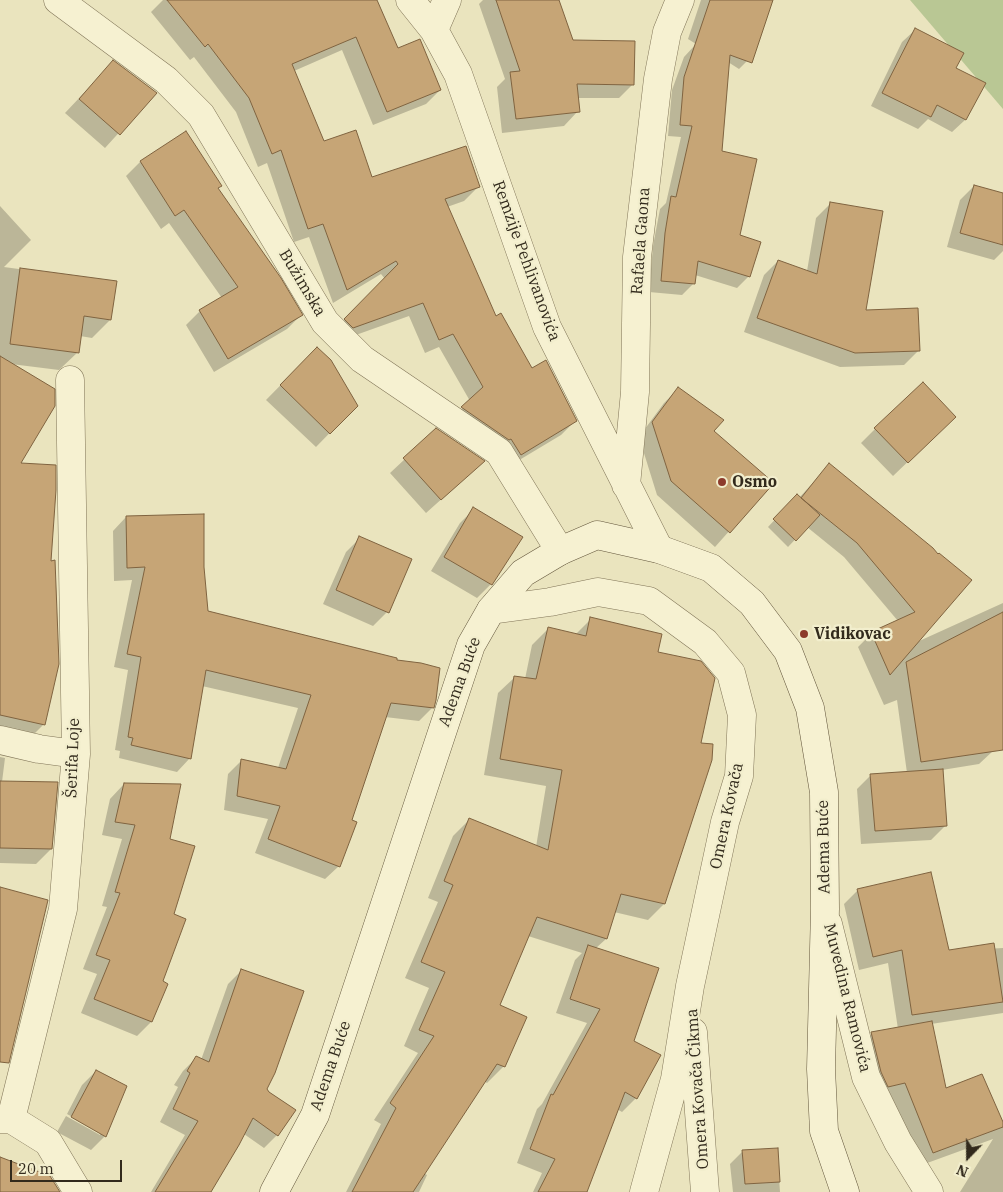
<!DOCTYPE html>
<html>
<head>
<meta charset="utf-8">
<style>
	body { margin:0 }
	#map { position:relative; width:1003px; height:1192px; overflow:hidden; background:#eae4be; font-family:"IBM Plex Serif",serif }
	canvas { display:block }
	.north { position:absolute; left:943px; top:1132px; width:50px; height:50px; -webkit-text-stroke:4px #f2eecd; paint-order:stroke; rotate:202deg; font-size:14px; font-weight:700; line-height:20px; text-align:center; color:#322a1c }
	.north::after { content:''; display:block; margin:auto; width:18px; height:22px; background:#322a1c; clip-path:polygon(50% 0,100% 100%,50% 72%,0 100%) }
	.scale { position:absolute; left:10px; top:1160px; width:112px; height:22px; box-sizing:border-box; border:2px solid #322a1c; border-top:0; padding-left:6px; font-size:15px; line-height:18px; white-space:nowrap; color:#322a1c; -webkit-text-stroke:4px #f2eecd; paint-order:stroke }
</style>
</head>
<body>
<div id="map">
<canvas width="1003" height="1192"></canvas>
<div class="north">N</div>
<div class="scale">20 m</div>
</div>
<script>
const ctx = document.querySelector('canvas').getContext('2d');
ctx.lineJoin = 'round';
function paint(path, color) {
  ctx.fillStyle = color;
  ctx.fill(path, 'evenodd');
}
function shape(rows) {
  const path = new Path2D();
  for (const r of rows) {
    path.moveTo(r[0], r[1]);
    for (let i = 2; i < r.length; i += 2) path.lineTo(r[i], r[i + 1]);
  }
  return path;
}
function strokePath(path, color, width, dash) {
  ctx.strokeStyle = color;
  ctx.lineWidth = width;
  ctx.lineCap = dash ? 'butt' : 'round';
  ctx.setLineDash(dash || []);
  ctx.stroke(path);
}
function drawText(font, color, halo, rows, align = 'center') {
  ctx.font = font + ' "IBM Plex Serif",serif';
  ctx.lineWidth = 4.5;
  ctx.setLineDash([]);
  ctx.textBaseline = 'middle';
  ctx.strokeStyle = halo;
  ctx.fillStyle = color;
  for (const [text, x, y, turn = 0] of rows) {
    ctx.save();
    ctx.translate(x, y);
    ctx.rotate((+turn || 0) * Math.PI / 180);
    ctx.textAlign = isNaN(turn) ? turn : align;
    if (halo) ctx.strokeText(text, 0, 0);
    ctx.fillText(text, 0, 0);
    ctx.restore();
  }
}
const green = shape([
	[910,0,1003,0,1003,109]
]);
const shadow = shape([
	[163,0,376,0,397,50,440,90,426,104,373,125,342,50,294,71,323,142,372,179,478,187,464,201,447,207,495,318,532,370,575,421,561,435,506,468,448,422,470,401,439,347,425,353,409,316,339,341,331,334,385,279,381,274,333,303,309,237,294,242,267,163,258,167,236,112,194,57,190,60,151,12],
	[483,0,558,0,572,41,633,84,619,98,577,98,578,111,564,126,502,133,497,87,505,79,479,4],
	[701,0,771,0,753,55,739,69,728,62,720,152,739,236,749,276,737,288,695,275,694,283,682,295,649,292,653,246,660,209,666,203,681,137,668,136,672,90,684,57,696,44,688,39],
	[915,30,955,68,984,84,965,120,952,132,928,119,918,129,871,106,902,42],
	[113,62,155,93,105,148,65,113],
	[186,133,217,189,301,315,287,329,214,372,186,325,200,311,222,298,169,223,161,229,126,176,140,162],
	[974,186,1003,194,1003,251,994,260,947,247,960,200],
	[830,204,864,311,918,351,904,365,840,367,744,332,764,275,778,261,807,271,816,218],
	[0,206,31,240,4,267,115,282,110,320,92,338,80,336,78,352,59,370,11,364,19,464,49,562,44,724,29,739,0,735],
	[317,348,356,406,316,447,266,400],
	[678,389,713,431,772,483,715,547,657,495,639,437,664,403],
	[875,429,940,431,893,476,861,443],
	[436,430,483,462,426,513,390,473],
	[829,465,932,549,917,642,1003,603,1003,682,993,751,979,764,942,770,945,826,931,840,861,844,857,789,871,775,907,773,897,700,884,705,858,647,872,633,898,621,844,557,807,527,788,547,768,527,797,496,799,498],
	[474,509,491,584,477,598,431,571,460,523],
	[126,517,203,567,206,612,433,707,419,721,385,717,350,821,339,866,325,879,255,853,268,819,224,810,228,774,242,760,278,768,298,708,202,686,190,758,177,772,119,758,120,751,115,750,128,670,114,667,132,580,114,581,113,531],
	[360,538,387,612,373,626,323,604,346,552],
	[591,619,657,653,664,904,648,920,614,912,606,939,596,948,632,1041,636,1098,622,1112,617,1109,585,1192,533,1192,542,1173,517,1163,537,1109,542,1104,587,1023,556,1013,575,960,582,953,528,936,499,1006,504,1066,487,1083,484,1081,424,1173,427,1175,419,1192,346,1192,381,1124,374,1120,418,1053,404,1046,429,988,405,978,438,902,428,898,453,836,469,820,536,847,546,786,484,775,498,693,515,677,525,679,532,645,548,629,575,635],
	[0,757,5,758,2,782,51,849,36,864,0,863],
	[124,784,168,839,173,915,161,982,151,1022,137,1036,81,1013,97,974,83,969,107,907,102,906,122,839,102,835,110,799],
	[858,890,948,951,1003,948,1003,1013,931,1024,945,1090,1003,1125,1003,1192,960,1192,993,1139,919,1166,891,1096,874,1100,858,1048,872,1034,898,1029,888,963,859,970,844,904],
	[241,971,266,1089,277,1135,264,1148,244,1134,210,1192,151,1192,185,1135,160,1122,178,1087,174,1085,183,1071,196,1058,201,1060,228,984],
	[96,1071,105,1136,91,1150,57,1132,66,1116,100,1135,100,1132,67,1114,82,1085],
	[777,1149,780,1192,733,1192,730,1164,743,1151]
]);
const building = shape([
	[167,0,377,0,398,48,420,39,441,90,387,112,356,37,292,64,324,141,356,130,372,177,466,146,480,187,445,199,496,316,501,313,532,368,546,360,577,421,521,455,511,439,509,440,461,407,483,387,453,334,439,340,423,303,353,328,344,319,398,264,396,261,347,290,323,224,308,229,281,150,272,154,249,98,208,44,205,47,167,0],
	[496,0,559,0,573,40,635,41,634,85,577,84,580,112,516,119,510,72,520,71,496,0],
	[710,0,773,0,752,63,730,55,722,151,757,159,740,235,761,242,750,277,698,261,695,284,661,281,665,233,671,196,676,197,692,126,680,125,684,77,710,0],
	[915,28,964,53,956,68,986,83,966,120,937,105,931,117,882,93,915,28],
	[113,60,157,93,120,135,79,99,113,60],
	[186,131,222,186,218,188,281,278,303,315,228,359,199,310,238,287,184,210,175,216,140,161,186,131],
	[974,185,1003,193,1003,245,960,233,974,185],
	[830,202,883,211,866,310,918,308,920,351,855,353,757,318,778,260,817,274,830,202],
	[20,268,117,281,111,320,84,316,79,353,10,344,20,268],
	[317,347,331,360,358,406,330,434,280,385,317,347],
	[0,356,55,389,55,406,21,463,56,465,56,490,51,561,55,560,59,664,45,725,0,715,0,356],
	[923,382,956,417,908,463,874,428,923,382],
	[678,387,724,420,714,431,774,483,730,533,671,481,652,422,678,387],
	[436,428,485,461,441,500,403,458,436,428],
	[829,463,933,548,938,554,939,553,972,580,890,675,871,632,915,612,857,543,801,498,829,463],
	[797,494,820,515,796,541,773,519,797,494],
	[473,507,523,537,492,585,444,557,473,507],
	[204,514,204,567,208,611,397,658,397,660,421,663,440,668,436,700,434,708,391,703,352,820,357,822,340,867,268,839,280,806,237,796,241,759,286,769,311,695,206,670,191,759,131,745,133,738,128,737,141,657,127,654,145,567,127,568,126,516,204,514],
	[359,536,412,559,389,613,336,590,359,536],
	[1003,612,1003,750,921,762,906,662,1003,612],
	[590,617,662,634,658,652,701,661,715,678,701,743,713,744,712,760,665,904,621,894,607,939,537,917,500,1005,527,1017,505,1067,497,1064,413,1192,352,1192,396,1108,390,1103,434,1036,419,1030,445,972,421,962,453,885,444,881,469,818,548,850,562,770,500,759,514,676,536,679,548,627,586,636,590,617],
	[943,769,947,826,875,831,870,774,943,769],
	[0,781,58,782,52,849,0,848,0,781],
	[124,783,181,784,170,839,195,846,174,914,186,919,163,981,168,984,152,1022,94,999,110,960,96,955,120,893,115,892,135,825,115,822,124,783],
	[931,872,949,950,994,943,1003,1002,912,1015,902,950,873,957,857,889,931,872],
	[0,887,48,900,9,1063,0,1062,0,887],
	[588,945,659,968,634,1041,661,1055,637,1099,625,1092,587,1192,538,1192,555,1159,530,1149,551,1094,553,1095,600,1009,570,999,588,945],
	[241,969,304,991,275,1073,267,1089,269,1092,296,1110,278,1136,253,1118,239,1145,211,1192,155,1192,198,1121,173,1109,190,1073,187,1071,196,1056,209,1062,241,969],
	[932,1021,946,1088,982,1074,1003,1122,1003,1127,933,1153,905,1083,888,1087,881,1072,871,1032,932,1021],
	[96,1070,127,1086,106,1137,71,1117,96,1070],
	[778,1148,780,1182,745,1184,742,1150,778,1148],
	[0,1157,50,1176,60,1192,0,1192,0,1157]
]);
const street = shape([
	[58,0,166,80,201,115,325,322,362,359,499,452,560,551],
	[410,0,434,30,458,74,547,327,659,549],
	[434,30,447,0],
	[626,485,635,392,637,257,658,79,667,32,680,0],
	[491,610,550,602,598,592,649,601,705,642,731,673,742,715,739,776,725,822,690,986,675,1079,644,1192],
	[0,740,39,749,76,754],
	[828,924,866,1077,898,1142,929,1192],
	[693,1032,705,1192],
	[0,1119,11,1119,63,909,76,754,70,380],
	[11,1119,48,1142,78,1192]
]);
const secondary = shape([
	[274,1192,315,1115,471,645,491,610,523,573,560,551,597,535,659,549,711,568,752,603,788,651,810,708,824,792,825,909,821,1069,824,1131,845,1192]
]);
const markers = [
	[722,482,5,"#8d3b2c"],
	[804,634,5,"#8d3b2c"]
];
const streetNames = [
	["Rafaela Gaona",641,241,-86],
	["Remzije Pehlivanovića",526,261,70],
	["Bužimska",302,283,59],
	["Adema Buće",460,682,-70],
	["Šerifa Loje",73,758,-88],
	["Omera Kovača",727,816,-78],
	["Adema Buće",824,847,-91],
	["Muvedina Ramovića",847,998,76],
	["Adema Buće",331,1066,-71],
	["Omera Kovača Čikma",698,1089,-94]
];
const poiNames = [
	["Osmo",732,482],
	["Vidikovac",814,634]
];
paint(green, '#b9c794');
paint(shadow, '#0003');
paint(building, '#c6a576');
strokePath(building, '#7f6340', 1);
strokePath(street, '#817558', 29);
strokePath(secondary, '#63563c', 29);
strokePath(street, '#f6f1d1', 28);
strokePath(secondary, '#f6f1d1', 28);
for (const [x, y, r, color] of markers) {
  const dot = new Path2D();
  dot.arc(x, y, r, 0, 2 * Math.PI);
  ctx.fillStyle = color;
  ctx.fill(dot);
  strokePath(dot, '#f2eecd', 2);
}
drawText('16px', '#322a1c', '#f2eecd', streetNames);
drawText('bold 16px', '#322a1c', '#f2eecd', poiNames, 'left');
</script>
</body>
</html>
